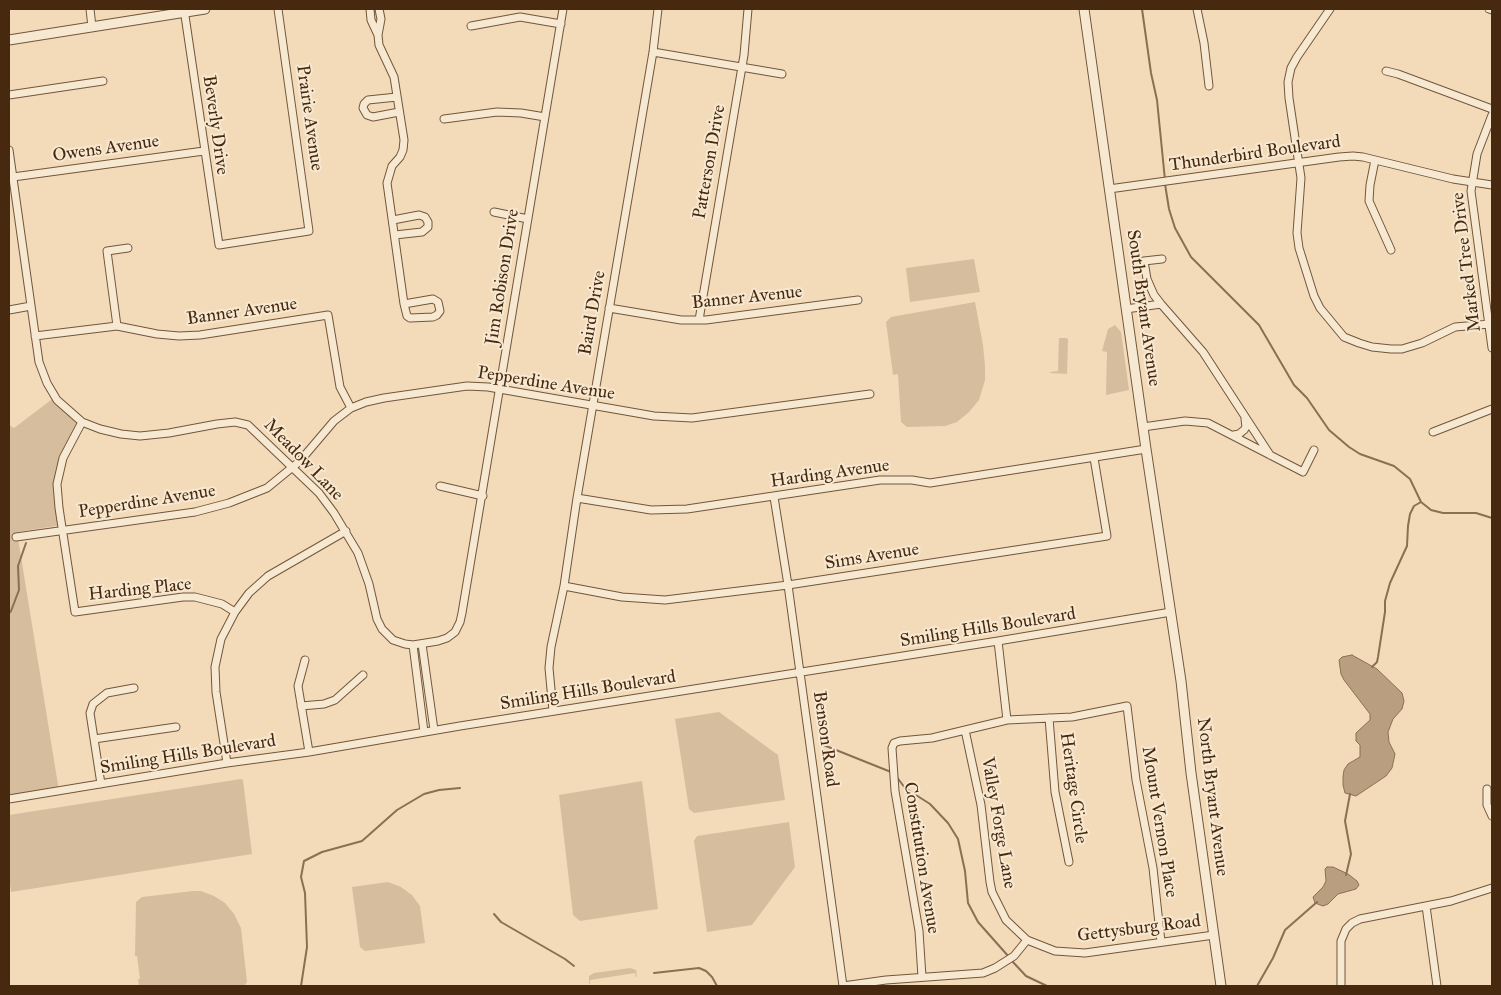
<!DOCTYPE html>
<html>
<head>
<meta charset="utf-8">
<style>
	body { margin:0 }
	#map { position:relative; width:1501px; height:995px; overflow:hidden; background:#f3dbba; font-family:"IM FELL Great Primer",serif }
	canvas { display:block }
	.frame { position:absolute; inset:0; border:10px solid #47290f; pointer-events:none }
</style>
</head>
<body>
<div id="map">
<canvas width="1501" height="995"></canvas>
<div class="frame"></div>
</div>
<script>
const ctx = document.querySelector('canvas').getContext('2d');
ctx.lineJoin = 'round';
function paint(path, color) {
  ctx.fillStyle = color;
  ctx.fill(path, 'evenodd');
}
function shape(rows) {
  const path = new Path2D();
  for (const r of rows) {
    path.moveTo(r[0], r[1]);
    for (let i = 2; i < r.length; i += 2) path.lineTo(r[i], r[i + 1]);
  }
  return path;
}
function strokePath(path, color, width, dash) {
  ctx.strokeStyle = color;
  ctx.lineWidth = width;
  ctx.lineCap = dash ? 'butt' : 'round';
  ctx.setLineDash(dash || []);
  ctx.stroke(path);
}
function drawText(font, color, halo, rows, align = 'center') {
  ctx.font = font + ' "IM FELL Great Primer",serif';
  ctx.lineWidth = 4;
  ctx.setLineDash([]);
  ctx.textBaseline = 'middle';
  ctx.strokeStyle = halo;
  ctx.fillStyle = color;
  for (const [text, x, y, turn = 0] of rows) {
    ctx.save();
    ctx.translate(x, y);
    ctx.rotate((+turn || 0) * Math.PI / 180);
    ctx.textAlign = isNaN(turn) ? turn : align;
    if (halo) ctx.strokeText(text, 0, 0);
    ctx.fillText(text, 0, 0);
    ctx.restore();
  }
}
const green = shape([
	[974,259,980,292,910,302,906,268],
	[975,302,983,345,985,366,985,380,979,400,969,412,957,422,945,426,907,427,901,422,898,374,893,375,886,322,891,317],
	[1115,325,1121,332,1129,390,1106,395,1107,352,1102,351,1108,329],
	[1059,338,1067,338,1068,340,1067,374,1050,373,1050,372,1058,371],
	[55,397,82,422,60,467,62,525,17,532,59,791,9,799,9,425,14,428],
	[719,712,778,755,785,800,694,813,689,809,675,719],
	[241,779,243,780,252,854,11,892,9,877,9,815],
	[642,781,658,909,580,921,573,915,559,795],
	[789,822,795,867,752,925,707,932,694,841,697,836],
	[388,882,401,887,412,895,420,906,425,943,365,951,360,947,352,887],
	[193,891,201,891,214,896,225,903,234,914,241,928,247,982,244,986,139,986,138,979,140,979,137,956,135,956,136,902,142,897],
	[630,968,636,970,637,977,636,977,635,973,590,980,590,984,589,984,589,976,594,973]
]);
const water = shape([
	[1352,655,1377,669,1402,693,1404,701,1402,709,1393,719,1388,732,1389,742,1395,754,1392,768,1386,776,1356,796,1345,793,1343,785,1343,777,1344,770,1348,764,1360,757,1360,745,1356,741,1356,733,1370,720,1370,714,1344,680,1341,674,1339,660,1342,657,1352,655],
	[1327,867,1333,867,1348,874,1357,881,1359,885,1356,889,1338,894,1328,904,1323,906,1315,903,1313,897,1323,887,1326,881,1325,869,1327,867]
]);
const stream = shape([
	[1142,9,1151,73,1157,100,1165,180],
	[1165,184,1169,209,1175,228,1191,257,1259,325,1294,385,1307,398,1329,430,1349,447,1360,454,1394,466,1410,479,1421,502,1431,510,1443,513,1476,513,1492,518],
	[9,613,11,611,19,590,18,566,26,543],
	[1372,667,1377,662,1378,657,1385,612,1385,601,1390,583,1407,546,1408,526,1410,514,1414,506,1421,502],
	[821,744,891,772],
	[896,776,905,788,930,804,948,823,958,839,965,871,968,903,978,922,1009,957],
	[1346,875,1351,854,1345,821,1350,794],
	[494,914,501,922,565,959,574,966],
	[1012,961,1026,976,1047,986],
	[654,973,699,968,706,971,712,977,717,986],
	[301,986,307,947,305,893,301,877,304,861,322,852,362,841,397,810,424,794,439,790,460,788],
	[1257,986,1273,958,1285,930,1317,902]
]);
const minor = shape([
	[90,9,92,27],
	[184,9,219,245,309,231,278,9],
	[370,9,371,20,378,35,379,45,394,77,404,140,403,150,400,157,392,166,387,183,404,304,433,299,438,302,440,311,437,315,433,317,410,318,407,316,404,304],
	[1197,9,1204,43,1209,86],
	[1330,9,1297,57,1291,68,1288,82,1289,98,1301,178,1297,233,1299,248,1314,296,1320,308,1344,337,1359,343,1372,347,1391,349,1402,349,1422,343,1455,327,1490,324],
	[1489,9,1492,10],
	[471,26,520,17,561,24],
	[378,35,381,19,379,9],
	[653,52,782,74],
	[1386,71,1398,74,1492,109],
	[9,95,103,81],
	[397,97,368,100,364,104,363,108,367,115,373,117,399,112],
	[1492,115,1477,154,1471,191,1492,348],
	[444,119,497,112,521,113,545,117],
	[9,150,39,362,47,383,57,400,82,422,100,429,121,434,140,436,169,433,217,424,235,422,248,425,319,493,334,513,358,553,369,584,377,619,382,629,393,640,405,644,413,645,438,641,447,638,455,632,460,622,462,613,563,9],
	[1375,160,1370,185,1369,201,1391,250],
	[13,177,204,151],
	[1109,189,1339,157,1353,156,1363,157,1453,179,1492,185],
	[494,212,528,219],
	[393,220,419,215,425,217,428,222,428,227,422,232,395,235],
	[1161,304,1154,295,1147,279,1144,261,1162,259],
	[609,308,681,320,706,320,858,300],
	[1126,309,1161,304,1203,352,1270,455],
	[9,310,31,306],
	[699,320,744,55,748,9],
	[117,326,107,251,128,248],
	[35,336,117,326,157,334,179,336,200,335,328,315,340,387,351,408],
	[82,422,63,458,57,484,59,508,75,612,183,597,195,597,222,604,235,612],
	[1143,427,1185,421,1208,423,1303,472,1314,450],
	[1433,432,1492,409],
	[1234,435,1239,434,1244,430,1246,427,1245,419],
	[440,486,483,496],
	[774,497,788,585,843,986],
	[577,498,651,510,687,509,880,480,912,480,930,483,1146,449],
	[16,537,195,512,229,503,267,488,300,461,334,421,351,408,366,402,384,398,467,386,488,387,654,416,692,418,870,394],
	[564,586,622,597,665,600,788,585,1107,536,1094,458],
	[998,641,1007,720],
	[422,644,434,730],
	[413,645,424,732],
	[305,660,298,686,309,752],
	[301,706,324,704,335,700,363,675],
	[553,711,549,668,551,647,564,586,577,498,653,52,658,9],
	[1049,718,1055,792,1069,862],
	[965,730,981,805,990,882,992,892,1006,920,1027,940],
	[94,739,176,727],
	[227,763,216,692,215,667,221,639,235,612,249,593,268,576,346,531],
	[101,784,90,713,93,704,107,693,134,688],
	[1487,789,1487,805,1492,816],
	[9,799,227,763,309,752,460,726,998,641,1171,612],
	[1426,906,1437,986],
	[922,977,919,931,895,791,892,748,894,743,900,741,932,738,1007,720,1072,717,1127,706,1136,780,1153,868,1161,942],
	[843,986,886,980,983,973,995,968,1014,956,1027,940,1055,951,1085,953,1214,935],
	[1341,986,1341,941,1346,929,1352,923,1360,919,1451,901,1492,888]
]);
const tertiary = shape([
	[1084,9,1146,449,1181,681,1191,773,1221,986],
	[9,40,205,9]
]);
const streetNames = [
	["Prairie Avenue",309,118,82],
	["Beverly Drive",215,125,82],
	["Owens Avenue",106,149,-8],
	["Thunderbird Boulevard",1255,154,-8],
	["Patterson Drive",710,162,-80],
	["Marked Tree Drive",1467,262,-97],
	["Jim Robison Drive",503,277,-81],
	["Banner Avenue",747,298,-6],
	["South Bryant Avenue",1143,308,82],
	["Banner Avenue",242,312,-8],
	["Baird Drive",593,313,-80],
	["Pepperdine Avenue",546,384,9],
	["Meadow Lane",303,460,46],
	["Harding Avenue",830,474,-8],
	["Pepperdine Avenue",147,502,-9],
	["Sims Avenue",872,557,-9],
	["Harding Place",140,590,-6],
	["Smiling Hills Boulevard",988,628,-9],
	["Smiling Hills Boulevard",588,691,-9],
	["Benson Road",825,739,82],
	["Smiling Hills Boulevard",188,755,-9],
	["Heritage Circle",1073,788,82],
	["North Bryant Avenue",1212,797,83],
	["Mount Vernon Place",1159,822,81],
	["Valley Forge Lane",998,823,80],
	["Constitution Avenue",921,858,81],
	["Gettysburg Road",1139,929,-7]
];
paint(green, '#d6bd9d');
paint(water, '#b99e80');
strokePath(water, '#8b6f53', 1);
strokePath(stream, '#8b6f53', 2);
strokePath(minor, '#72563a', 9);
strokePath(tertiary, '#72563a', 11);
strokePath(minor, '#f7e8d2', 7);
strokePath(tertiary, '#f7e8d2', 9);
drawText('18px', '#47290f', '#f7e8d2', streetNames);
</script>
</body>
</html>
